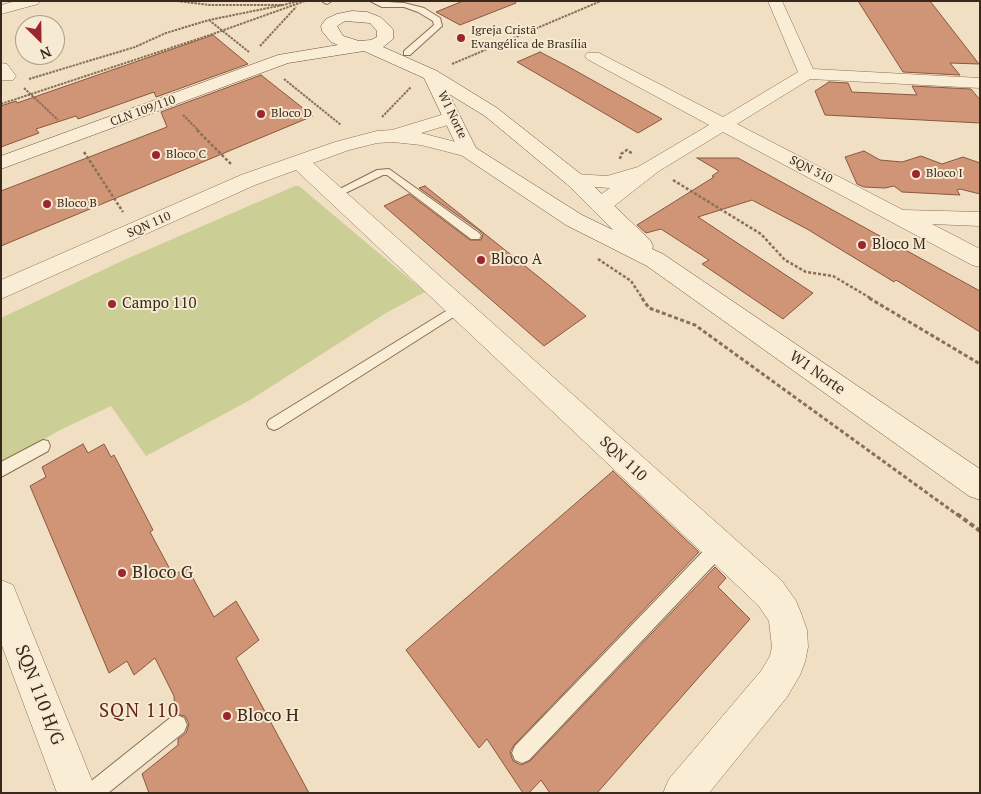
<!DOCTYPE html>
<html>
<head>
<meta charset="utf-8">
<style>
	body { margin:0 }
	#map { position:relative; width:981px; height:794px; overflow:hidden; background:#f0dfc2; font-family:"PT Serif",serif }
	canvas { display:block }
	.frame { position:absolute; inset:0; border:2px solid #39291d; pointer-events:none }
	.north { position:absolute; left:15px; top:15px; width:50px; height:50px; box-sizing:border-box; background:#f7ead2; border:1px solid #ab9d8a; border-radius:50%; rotate:157deg; font-size:14px; font-weight:700; line-height:20px; text-align:center; color:#39291d }
	.north::after { content:''; display:block; margin:auto; width:18px; height:22px; background:#9b262f; clip-path:polygon(50% 0,100% 100%,50% 72%,0 100%) }
</style>
</head>
<body>
<div id="map">
<canvas width="981" height="794"></canvas>
<div class="frame"></div>
<div class="north">N</div>
</div>
<script>
const ctx = document.querySelector('canvas').getContext('2d');
ctx.lineJoin = 'round';
function paint(path, color) {
  ctx.fillStyle = color;
  ctx.fill(path, 'evenodd');
}
function shape(rows) {
  const path = new Path2D();
  for (const r of rows) {
    path.moveTo(r[0], r[1]);
    for (let i = 2; i < r.length; i += 2) path.lineTo(r[i], r[i + 1]);
  }
  return path;
}
function strokePath(path, color, width, dash) {
  ctx.strokeStyle = color;
  ctx.lineWidth = width;
  ctx.lineCap = dash ? 'butt' : 'round';
  ctx.setLineDash(dash || []);
  ctx.stroke(path);
}
function drawText(font, color, halo, rows, align = 'center') {
  ctx.font = font + ' "PT Serif",serif';
  ctx.lineWidth = 4;
  ctx.setLineDash([]);
  ctx.textBaseline = 'middle';
  ctx.strokeStyle = halo;
  ctx.fillStyle = color;
  for (const [text, x, y, turn = 0] of rows) {
    ctx.save();
    ctx.translate(x, y);
    ctx.rotate((+turn || 0) * Math.PI / 180);
    ctx.textAlign = isNaN(turn) ? turn : align;
    if (halo) ctx.strokeText(text, 0, 0);
    ctx.fillText(text, 0, 0);
    ctx.restore();
  }
}
const green = shape([
	[295,186,299,186,425,292,386,313,250,400,146,456,111,406,60,430,1,464,1,318,124,260]
]);
const building = shape([
	[463,1,515,1,516,3,460,25,436,12,463,1],
	[858,1,930,1,979,64,950,63,960,75,903,72,858,1],
	[213,35,248,64,156,97,154,92,78,119,76,116,36,129,39,133,1,147,1,106,16,101,17,103,213,35],
	[540,52,567,66,662,119,638,133,517,62,540,52],
	[261,75,313,116,1,246,1,191,167,127,161,112,261,75],
	[829,82,848,83,852,92,917,95,912,86,971,89,980,100,980,123,825,115,815,91,829,82],
	[864,151,880,160,902,162,921,156,942,164,963,157,980,163,980,194,960,189,957,190,960,195,902,192,894,186,885,188,864,187,857,184,845,157,864,151],
	[697,158,738,158,980,291,980,332,896,280,894,282,886,277,807,229,752,200,698,217,813,293,783,319,702,264,709,260,661,229,646,233,637,225,714,177,712,176,719,171,697,158],
	[425,186,545,282,586,316,544,346,384,206,409,194,470,240,481,240,483,235,480,231,419,188,425,186],
	[83,444,88,453,104,444,111,457,114,455,153,530,150,532,172,573,175,571,176,574,187,567,214,617,236,601,259,640,236,658,309,793,149,793,142,774,178,745,178,739,186,733,189,724,185,716,175,714,174,696,155,658,134,675,127,661,109,673,30,486,46,477,42,467,83,444],
	[613,471,699,552,514,745,510,752,513,761,521,765,530,761,715,567,726,578,718,587,750,619,597,793,550,793,541,780,529,793,523,793,487,739,479,748,406,650,613,471]
]);
const pathFar3 = shape([
	[177,1,210,5,283,5,299,1],
	[209,20,249,52],
	[260,46,296,7],
	[452,64,601,1],
	[29,79,135,47,166,33,209,20,283,5],
	[284,79,341,125],
	[24,88,58,120],
	[1,104,210,35,305,1],
	[183,115,199,131],
	[382,117,411,87]
]);
const pathFar2 = shape([
	[197,130,231,164],
	[84,152,123,212],
	[620,159,621,154,627,150,633,154],
	[673,180,761,234,785,260,806,272,833,276,872,299],
	[598,259,631,281,643,299]
]);
const pathFar1 = shape([
	[642,298,649,308,695,325,959,516],
	[869,298,980,364]
]);
const path = shape([
	[957,514,980,531]
]);
const lane = shape([
	[332,1,327,4,323,2,324,1,332,1],
	[370,1,404,3,424,8,440,18,442,26,410,55,404,55,404,51,434,25,433,21,418,12,404,7,382,7,370,1],
	[389,169,479,233,481,236,479,239,471,239,387,175,383,175,339,196,331,196,330,194,377,170,389,169],
	[459,303,463,305,465,308,463,311,279,428,274,430,269,428,267,424,269,420,459,303],
	[43,440,48,441,50,446,48,451,1,477,1,462,43,440],
	[719,539,725,541,727,547,725,553,529,760,522,763,515,760,512,753,515,746,713,541,719,539],
	[177,715,184,718,187,725,184,732,108,793,82,793,85,786,170,718,177,715]
]);
const street = shape([
	[16,1,40,1,38,4,1,14,1,5,16,1],
	[768,1,782,1,813,69,980,78,980,88,810,79,737,124,903,210,980,212,980,226,932,224,980,249,980,267,972,265,723,132,659,171,609,210,601,212,593,210,590,205,593,200,610,188,568,185,565,180,568,175,575,174,607,176,638,167,709,125,587,59,585,56,587,53,599,53,723,117,798,72,768,1],
	[1,63,7,64,16,76,13,80,1,80,1,63],
	[451,112,458,114,460,118,458,122,421,133,475,147,478,151,475,155,468,157,421,145,393,142,377,143,349,150,313,163,782,581,796,601,801,613,807,630,808,647,805,662,800,675,787,697,709,793,663,793,669,779,761,671,770,656,772,647,769,621,758,605,296,170,255,185,1,299,1,280,241,175,335,142,377,131,392,130,451,112],
	[1,580,13,585,97,793,57,793,1,643,1,580]
]);
const secondary = shape([
	[352,11,367,12,380,17,391,27,393,30,393,39,383,47,437,71,497,108,582,175,650,240,653,246,652,249,663,254,980,469,980,500,969,496,647,266,566,225,461,155,424,78,364,51,288,63,1,169,1,156,278,55,338,45,331,42,322,31,321,26,326,19,337,14,352,11],
	[345,21,370,23,377,31,377,37,371,40,359,41,343,36,337,26,345,21],
	[449,94,485,116,568,185,613,230,582,215,476,148,449,94]
]);
const markers = [
	[461,38,5,"#9b262f"],
	[261,114,5,"#9b262f"],
	[156,155,5,"#9b262f"],
	[916,174,5,"#9b262f"],
	[47,204,5,"#9b262f"],
	[862,245,5,"#9b262f"],
	[481,260,5,"#9b262f"],
	[112,304,5,"#9b262f"],
	[122,573,5,"#9b262f"],
	[227,716,5,"#9b262f"]
];
const farPoinames = [
	["Igreja Cristã",471,31],
	["Evangélica de Brasília",471,45],
	["Bloco D",271,114],
	["Bloco C",166,155],
	["Bloco I",926,174],
	["Bloco B",57,204]
];
const farStreetnames = [
	["CLN 109/110",143,111,-20],
	["W1 Norte",452,115,64],
	["SQN 310",811,170,27],
	["SQN 110",149,225,-24]
];
const poiNames = [
	["Bloco M",872,245],
	["Bloco A",491,260],
	["Campo 110",122,304]
];
const streetNames = [
	["W1 Norte",817,373,35],
	["SQN 110",623,459,43]
];
const nearPoinames = [
	["Bloco G",132,573],
	["Bloco H",237,716]
];
const nearStreetnames = [
	["SQN 110 H/G",39,695,69]
];
const nearNeighbourhoodnames = [
	["SQN 110",139,712]
];
paint(green, '#cbce95');
paint(building, '#cf9576');
strokePath(building, '#8a573d', 1);
strokePath(lane, '#8a6f58', 2);
strokePath(street, '#8a6f58', 1);
strokePath(secondary, '#6c513c', 1);
strokePath(pathFar3, '#8a6f58', 2, [2.5, 1]);
strokePath(pathFar2, '#8a6f58', 2.5, [3, 2]);
strokePath(pathFar1, '#8a6f58', 3, [4, 2.5]);
strokePath(path, '#8a6f58', 4, [5, 3]);
paint(lane, '#faedd5');
paint(street, '#faedd5');
paint(secondary, '#faedd5');
for (const [x, y, r, color] of markers) {
  const dot = new Path2D();
  dot.arc(x, y, r, 0, 2 * Math.PI);
  ctx.fillStyle = color;
  ctx.fill(dot);
  strokePath(dot, '#f7ead2', 2);
}
drawText('12px', '#39291d', '#f7ead2', farPoinames, 'left');
drawText('12px', '#39291d', '#f7ead2', farStreetnames);
drawText('15px', '#39291d', '#f7ead2', poiNames, 'left');
drawText('15px', '#39291d', '#f7ead2', streetNames);
drawText('18px', '#39291d', '#f7ead2', nearPoinames, 'left');
drawText('18px', '#39291d', '#f7ead2', nearStreetnames);
ctx.letterSpacing = '1px';
drawText('19px', '#67261b', '#f7ead2', nearNeighbourhoodnames);
ctx.letterSpacing = '0px';
</script>
</body>
</html>
